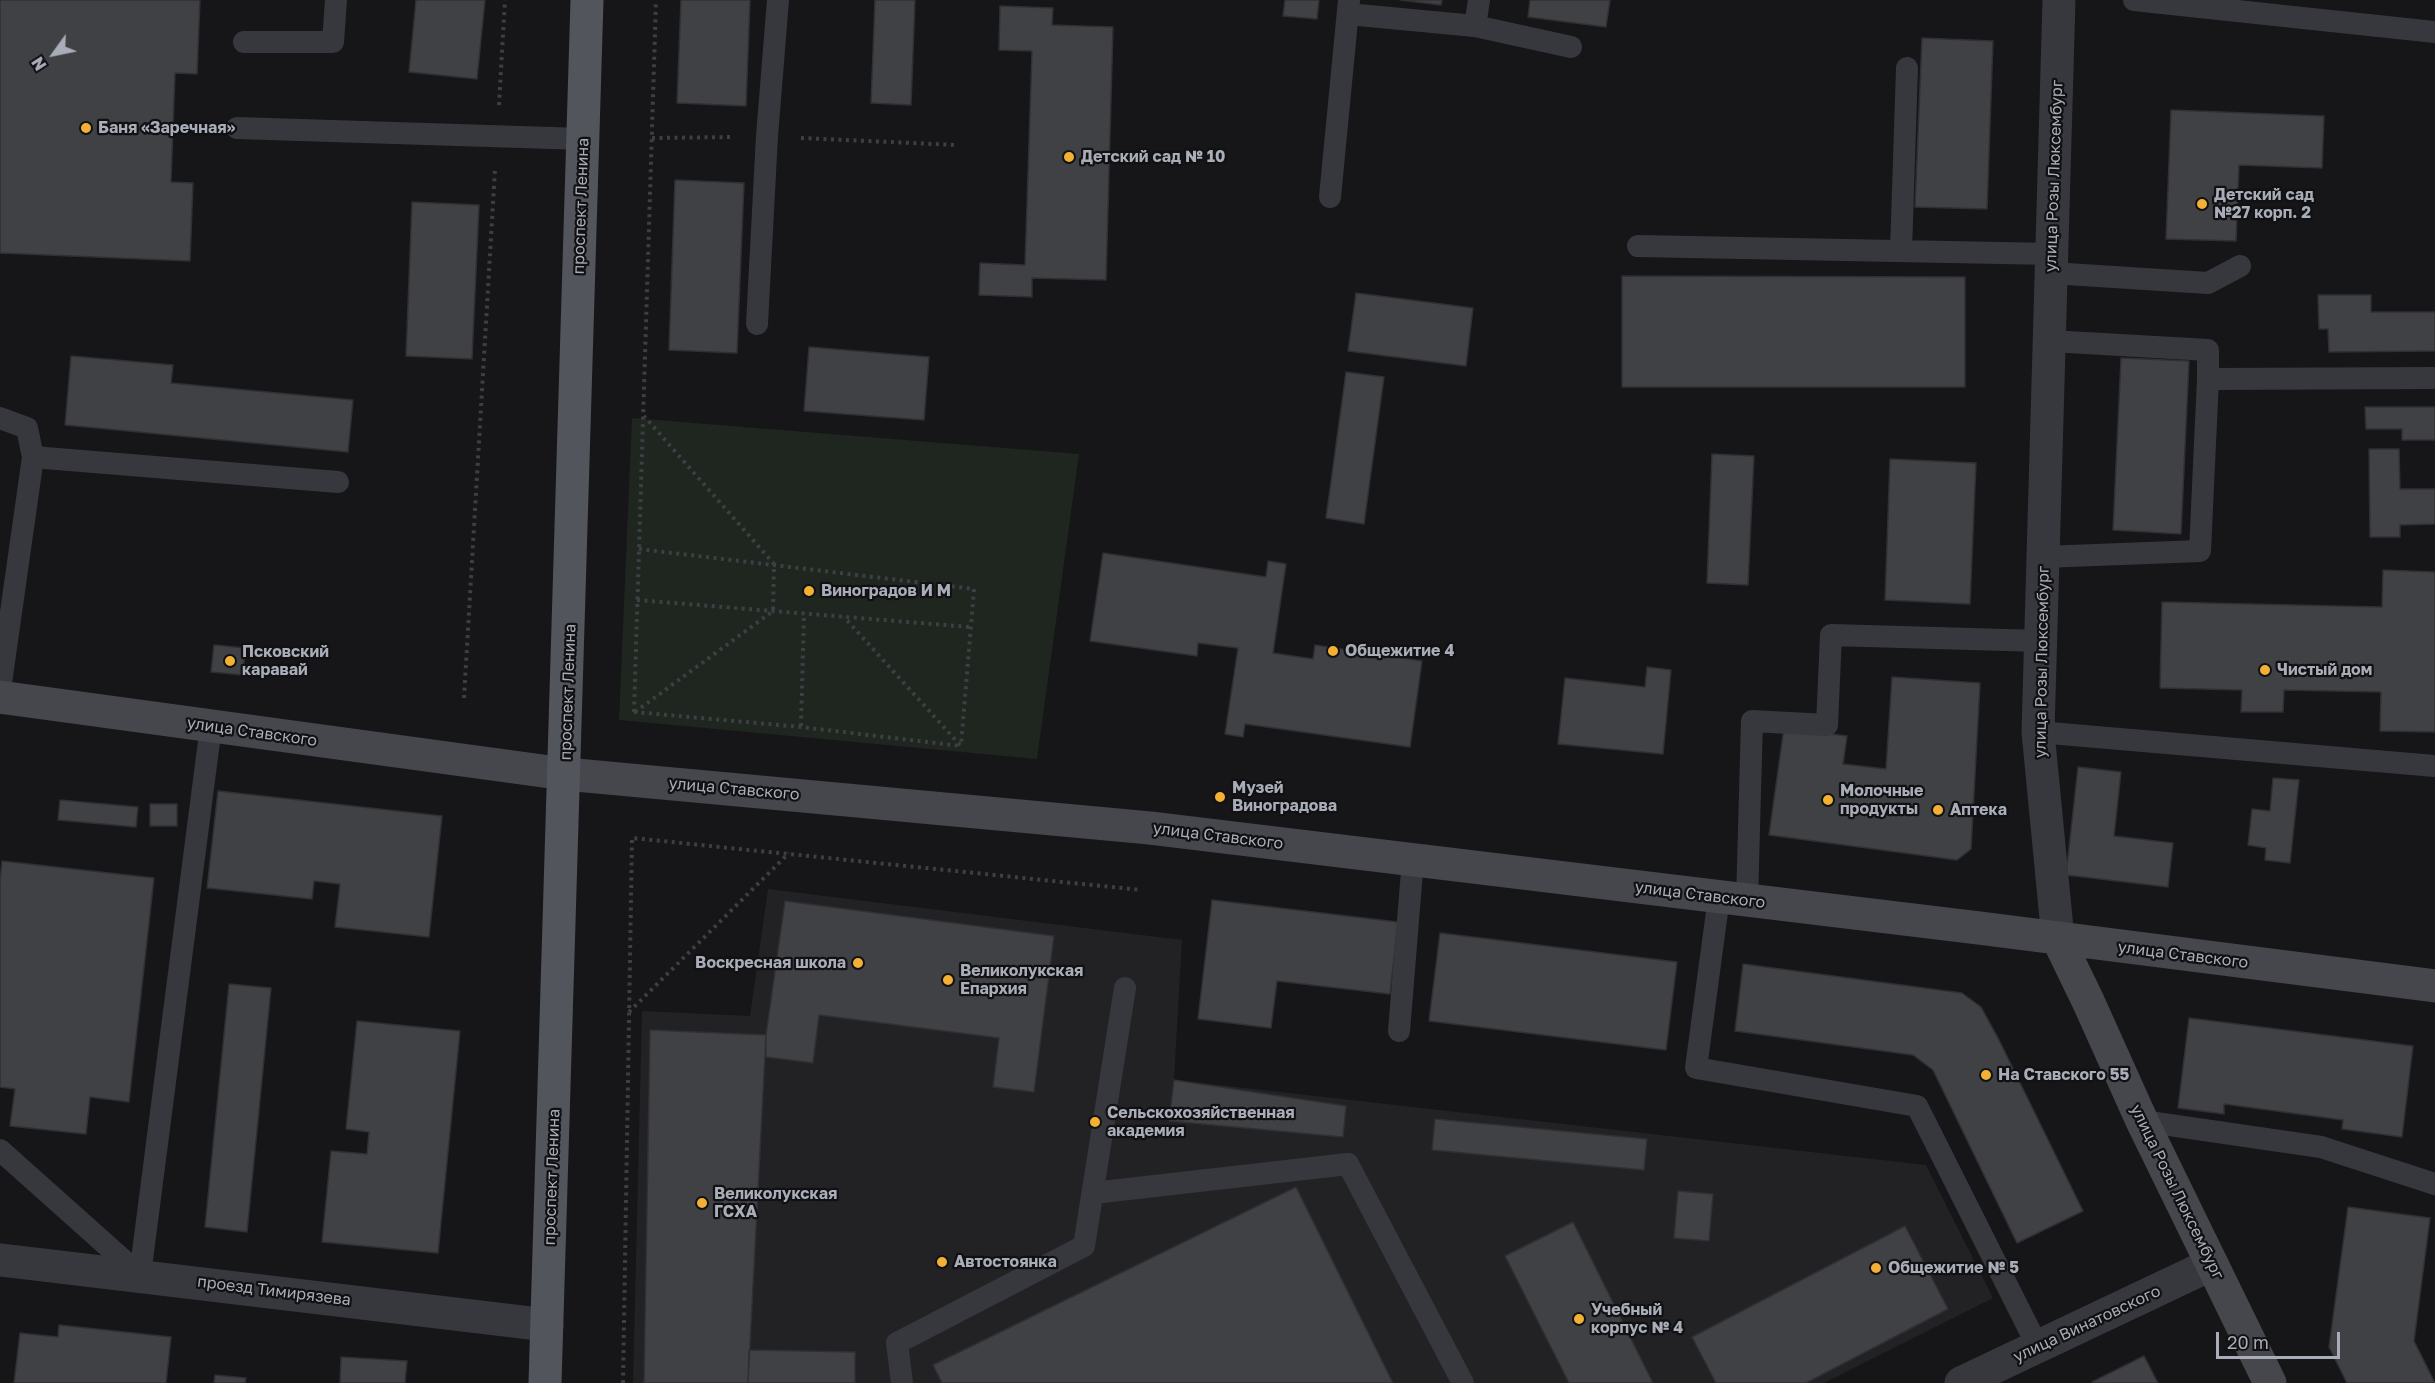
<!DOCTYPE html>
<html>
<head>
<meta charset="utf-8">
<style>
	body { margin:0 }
	#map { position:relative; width:2435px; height:1383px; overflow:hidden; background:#161618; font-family:"Golos Text",sans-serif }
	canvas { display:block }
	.north { position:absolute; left:24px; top:24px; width:60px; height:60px; -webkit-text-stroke:4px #111113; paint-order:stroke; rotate:237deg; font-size:16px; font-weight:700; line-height:24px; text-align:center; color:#a8adb8 }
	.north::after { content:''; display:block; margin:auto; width:21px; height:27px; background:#a8adb8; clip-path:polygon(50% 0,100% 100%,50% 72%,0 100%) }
	.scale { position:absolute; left:2216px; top:1332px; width:124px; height:27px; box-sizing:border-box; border:3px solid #a8adb8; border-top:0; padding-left:8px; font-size:18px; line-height:21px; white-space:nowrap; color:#a8adb8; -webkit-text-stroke:4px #111113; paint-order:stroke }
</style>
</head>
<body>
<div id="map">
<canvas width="2435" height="1383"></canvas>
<div class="north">N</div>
<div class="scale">20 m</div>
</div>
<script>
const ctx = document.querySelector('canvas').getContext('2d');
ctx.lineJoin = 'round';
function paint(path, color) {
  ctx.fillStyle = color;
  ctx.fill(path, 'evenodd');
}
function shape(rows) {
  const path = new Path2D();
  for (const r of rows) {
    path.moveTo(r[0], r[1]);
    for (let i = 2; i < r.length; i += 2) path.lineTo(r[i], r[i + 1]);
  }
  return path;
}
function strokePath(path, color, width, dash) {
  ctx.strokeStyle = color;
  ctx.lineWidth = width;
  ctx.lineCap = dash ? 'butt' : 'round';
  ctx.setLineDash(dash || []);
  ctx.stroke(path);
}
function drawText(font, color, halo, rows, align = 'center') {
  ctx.font = font + ' "Golos Text",sans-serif';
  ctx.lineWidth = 4.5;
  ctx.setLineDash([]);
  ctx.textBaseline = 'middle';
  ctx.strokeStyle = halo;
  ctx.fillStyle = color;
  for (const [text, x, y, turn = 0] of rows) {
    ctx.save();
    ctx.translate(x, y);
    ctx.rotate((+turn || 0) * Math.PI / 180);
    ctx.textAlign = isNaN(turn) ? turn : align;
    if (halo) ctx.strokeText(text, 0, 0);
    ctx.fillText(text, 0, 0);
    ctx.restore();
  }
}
const built = shape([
	[768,889,1182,940,1174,1080,1926,1165,1993,1298,1824,1383,633,1383,642,1011,750,1016]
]);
const green = shape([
	[632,418,1079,454,1037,759,619,720]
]);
const building = shape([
	[0,0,200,0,197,74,175,73,171,182,193,183,190,261,0,253,0,0],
	[416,0,485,0,477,79,409,72,416,0],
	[681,0,750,0,746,106,677,103,681,0],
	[875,0,915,0,911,105,871,103,875,0],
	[1285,0,1319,0,1317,19,1283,16,1285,0],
	[1400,0,1442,0,1441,5,1400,0],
	[1530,0,1610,0,1606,27,1528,17,1530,0],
	[1000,6,1053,8,1052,25,1113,27,1106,280,1032,278,1032,297,979,295,980,263,1025,265,1032,51,999,50,1000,6],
	[1922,38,1993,41,1987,209,1915,207,1922,38],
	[2171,110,2324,116,2322,168,2239,165,2236,241,2166,239,2171,110],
	[675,180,744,183,737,353,669,350,675,180],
	[412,202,479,205,472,359,406,356,412,202],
	[1622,276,1965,277,1965,387,1622,387,1622,276],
	[1356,293,1473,308,1466,366,1348,351,1356,293],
	[2318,295,2371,295,2371,312,2435,312,2435,351,2329,352,2328,329,2319,329,2318,295],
	[809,347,929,357,924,420,804,411,809,347],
	[71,356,173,365,171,383,353,400,348,452,65,425,71,356],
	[2121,358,2189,361,2181,534,2113,530,2121,358],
	[1346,372,1384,377,1364,524,1326,518,1346,372],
	[2365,407,2435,407,2435,440,2402,440,2402,429,2366,429,2365,407],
	[2369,449,2399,449,2400,489,2435,489,2435,524,2400,525,2400,537,2370,537,2369,449],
	[1712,454,1754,456,1748,585,1707,583,1712,454],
	[1890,459,1976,463,1970,604,1885,600,1890,459],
	[1103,553,1266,577,1268,561,1286,564,1273,653,1313,659,1315,645,1422,661,1410,747,1245,724,1243,737,1225,734,1238,648,1198,643,1197,656,1090,641,1103,553],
	[2383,570,2435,572,2435,732,2380,731,2381,692,2284,690,2283,712,2241,712,2242,690,2160,688,2162,602,2382,607,2383,570],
	[214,645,245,648,243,675,211,672,214,645],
	[1647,667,1671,670,1663,754,1558,744,1565,678,1645,687,1647,667],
	[1892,677,1980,683,1971,849,1957,860,1769,835,1784,728,1847,736,1843,764,1886,769,1892,677],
	[2078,767,2121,772,2114,836,2173,843,2168,887,2066,875,2078,767],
	[2273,778,2299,780,2290,863,2265,860,2266,848,2248,845,2252,809,2270,811,2273,778],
	[218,791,442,816,429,937,335,927,340,884,314,881,312,899,207,888,218,791],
	[60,800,138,807,136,827,58,820,60,800],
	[150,804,177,804,177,826,150,826,150,804],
	[2,861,154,878,129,1102,90,1097,86,1134,10,1126,15,1089,0,1087,0,882,2,861],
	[1212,900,1398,922,1390,994,1277,981,1271,1028,1198,1019,1212,900],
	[785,901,1054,936,1034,1092,993,1087,999,1038,819,1015,813,1063,766,1057,766,1035,785,901],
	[1440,933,1677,962,1666,1050,1429,1021,1440,933],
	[1743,964,1962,993,1981,1007,1998,1038,2083,1211,2017,1243,1933,1070,1913,1055,1735,1031,1743,964],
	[229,984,271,988,247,1232,205,1227,229,984],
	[2189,1018,2413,1046,2402,1137,2342,1129,2343,1120,2224,1104,2224,1114,2178,1108,2189,1018],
	[357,1021,460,1031,438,1253,322,1242,331,1151,367,1154,369,1132,346,1129,357,1021],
	[650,1030,766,1035,748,1383,644,1383,650,1030],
	[1174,1080,1346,1106,1343,1137,1169,1121,1174,1080],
	[1435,1119,1647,1139,1644,1170,1432,1150,1435,1119],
	[1296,1187,1393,1383,942,1383,933,1365,1296,1187],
	[1678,1191,1713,1194,1709,1241,1674,1238,1678,1191],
	[2348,1207,2430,1218,2414,1341,2435,1383,2347,1383,2329,1347,2348,1207],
	[1573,1222,1653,1383,1569,1383,1505,1256,1573,1222],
	[1905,1226,1948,1309,1806,1383,1716,1383,1692,1337,1905,1226],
	[59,1325,171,1337,166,1383,14,1383,20,1333,58,1337,59,1325],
	[749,1350,855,1352,855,1383,748,1383,749,1350],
	[2144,1356,2158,1383,2093,1383,2092,1382,2144,1356],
	[341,1357,407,1361,405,1383,340,1383,341,1357],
	[215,1375,246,1378,245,1383,214,1383,215,1375]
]);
const path = shape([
	[499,105,505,0],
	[652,138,733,137],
	[801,138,956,145],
	[639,549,974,589,961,746],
	[637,600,970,627],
	[464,698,495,169],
	[634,712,656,0],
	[634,712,801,727,961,746,844,617],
	[635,712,773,611,774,564,644,416],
	[801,726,804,613],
	[629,1012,789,853],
	[623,1383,632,838,1141,890]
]);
const lane = shape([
	[2134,0,2435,32],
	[1348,14,1475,26,1571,47],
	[1475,26,1479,0],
	[244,42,333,42,336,0],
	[237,128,583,139],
	[1330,197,1349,0],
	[1638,246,2052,254],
	[1901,251,1907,68],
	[2051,273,2208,283,2240,266],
	[757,324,767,136,778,0],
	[2208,379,2435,378],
	[0,418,27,428,33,457,0,690],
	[33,457,338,482],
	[2043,557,2200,551,2208,379,2208,350,2050,341],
	[2038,732,2435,766],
	[1719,897,1696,1068,1917,1106,2038,1347],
	[1747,901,1752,721,1827,725,1831,635,2041,641],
	[1399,1031,1413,859],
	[2142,1121,2321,1147,2435,1184],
	[0,1150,140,1275],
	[1093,1193,1348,1164,1463,1383],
	[140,1275,211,726],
	[902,1383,897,1343,1084,1246,1125,988]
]);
const street = shape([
	[2058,939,2038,732,2059,0],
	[0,1260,547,1325],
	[1961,1383,2212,1264]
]);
const secondary = shape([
	[0,697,565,774,1150,828,1979,928,2435,986],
	[2058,939,2088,1001,2142,1121,2270,1383]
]);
const primary = shape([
	[545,1383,587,0]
]);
const markers = [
	[86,128,6,"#f2b134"],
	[1069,157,6,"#f2b134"],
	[2202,204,6,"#f2b134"],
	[809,591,6,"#f2b134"],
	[1333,651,6,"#f2b134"],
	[230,661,6,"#f2b134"],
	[2265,670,6,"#f2b134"],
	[1220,797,6,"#f2b134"],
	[1828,800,6,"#f2b134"],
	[1938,810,6,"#f2b134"],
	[858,963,6,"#f2b134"],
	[948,980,6,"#f2b134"],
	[1986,1075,6,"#f2b134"],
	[1095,1122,6,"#f2b134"],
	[702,1203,6,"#f2b134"],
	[942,1262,6,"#f2b134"],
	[1876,1268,6,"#f2b134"],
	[1579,1319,6,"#f2b134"]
];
const poiNames = [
	["Баня «Заречная»",98,128],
	["Детский сад № 10",1081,157],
	["Детский сад",2214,195],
	["№27 корп. 2",2214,213],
	["Виноградов И М",821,591],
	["Общежитие 4",1345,651],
	["Псковский",242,652],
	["каравай",242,670],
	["Чистый дом",2277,670],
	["Музей",1232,788],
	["Виноградова",1232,806],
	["Молочные",1840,791],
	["продукты",1840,809],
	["Аптека",1950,810],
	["Воскресная школа",846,963,"right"],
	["Великолукская",960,971],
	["Епархия",960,989],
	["На Ставского 55",1998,1075],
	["Сельскохозяйственная",1107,1113],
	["академия",1107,1131],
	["Великолукская",714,1194],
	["ГСХА",714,1212],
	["Автостоянка",954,1262],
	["Общежитие № 5",1888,1268],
	["Учебный",1591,1310],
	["корпус № 4",1591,1328]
];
const streetNames = [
	["улица Розы Люксембург",2054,176,-88],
	["проспект Ленина",581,206,-88],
	["улица Розы Люксембург",2042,662,-89],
	["проспект Ленина",568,692,-88],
	["улица Ставского",252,732,8],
	["улица Ставского",734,789,5],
	["улица Ставского",1218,836,7],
	["улица Ставского",1700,895,7],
	["улица Ставского",2183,955,7],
	["проспект Ленина",552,1177,-88],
	["улица Розы Люксембург",2177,1192,64],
	["проезд Тимирязева",274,1291,7],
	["улица Винатовского",2087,1324,-25]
];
paint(built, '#222225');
paint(green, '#1e261f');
paint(building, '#404145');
strokePath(building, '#303034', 1.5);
strokePath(path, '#3d3f44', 4, [3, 4.5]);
strokePath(lane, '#37383d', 22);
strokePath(street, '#37383d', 33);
strokePath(secondary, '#45474d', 33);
strokePath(primary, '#53555c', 33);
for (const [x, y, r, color] of markers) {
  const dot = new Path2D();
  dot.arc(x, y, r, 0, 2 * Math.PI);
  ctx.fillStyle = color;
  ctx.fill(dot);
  strokePath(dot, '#111113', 2);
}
drawText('bold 16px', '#a8adb8', '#111113', poiNames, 'left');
drawText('16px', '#a8adb8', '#111113', streetNames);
</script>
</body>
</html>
